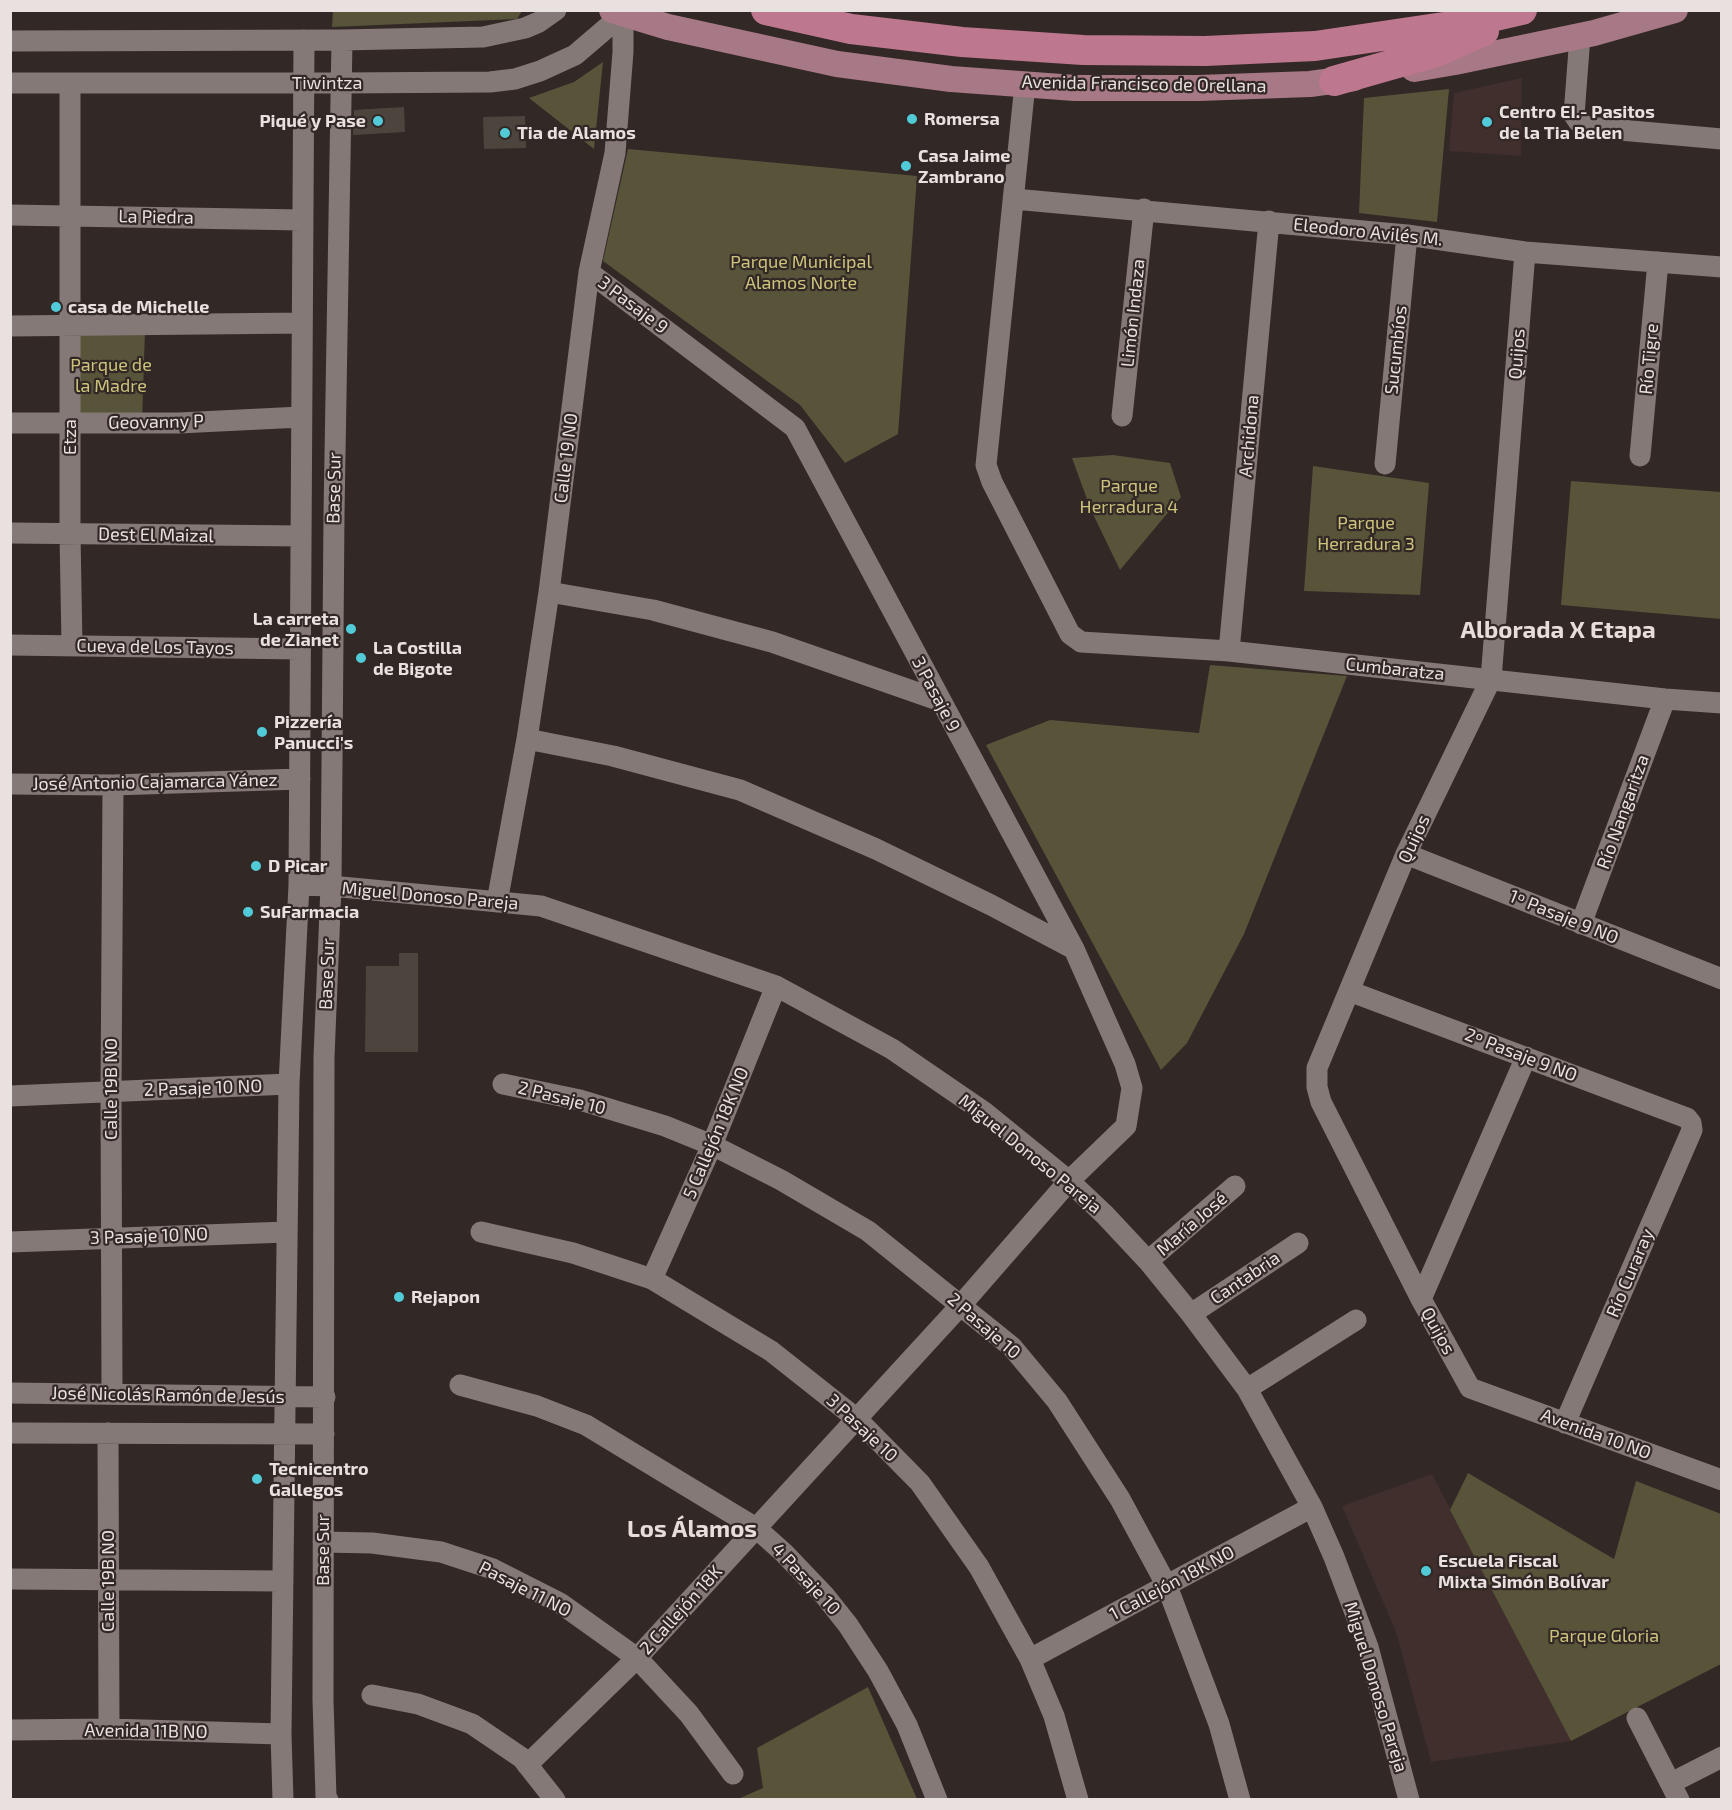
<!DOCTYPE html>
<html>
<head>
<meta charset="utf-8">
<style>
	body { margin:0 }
	#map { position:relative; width:1732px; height:1810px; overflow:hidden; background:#322826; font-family:"Exo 2",sans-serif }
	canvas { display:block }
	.frame { position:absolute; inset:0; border:12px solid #e8e1e0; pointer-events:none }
</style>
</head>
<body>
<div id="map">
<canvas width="1732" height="1810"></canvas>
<div class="frame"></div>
</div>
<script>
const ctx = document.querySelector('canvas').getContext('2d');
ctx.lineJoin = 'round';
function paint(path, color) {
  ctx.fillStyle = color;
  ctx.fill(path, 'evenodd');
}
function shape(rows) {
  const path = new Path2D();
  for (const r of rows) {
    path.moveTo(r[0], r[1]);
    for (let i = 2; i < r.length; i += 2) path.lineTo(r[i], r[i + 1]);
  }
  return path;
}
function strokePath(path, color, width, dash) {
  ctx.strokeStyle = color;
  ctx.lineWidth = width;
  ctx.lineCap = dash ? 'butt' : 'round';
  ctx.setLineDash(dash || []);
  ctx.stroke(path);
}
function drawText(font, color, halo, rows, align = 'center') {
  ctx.font = font + ' "Exo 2",sans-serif';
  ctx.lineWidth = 4.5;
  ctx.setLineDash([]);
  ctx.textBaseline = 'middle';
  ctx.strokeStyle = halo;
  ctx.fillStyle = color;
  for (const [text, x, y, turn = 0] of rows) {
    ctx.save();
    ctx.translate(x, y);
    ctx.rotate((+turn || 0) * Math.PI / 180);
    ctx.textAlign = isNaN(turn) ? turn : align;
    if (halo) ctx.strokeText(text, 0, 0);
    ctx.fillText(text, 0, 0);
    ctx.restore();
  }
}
const built = shape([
	[1522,78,1521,156,1449,151,1454,93],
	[1432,1474,1571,1741,1431,1762,1396,1632,1342,1506]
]);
const green = shape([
	[333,11,333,10,522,11,517,19,332,27],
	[603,62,594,149,529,98,574,82],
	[1449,89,1437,222,1359,213,1364,98],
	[628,149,917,176,898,434,845,463,800,405,603,261],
	[77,326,145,330,142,423,77,420],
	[1113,455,1170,463,1181,497,1120,570,1091,510,1072,458],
	[1313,466,1429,483,1420,595,1304,591],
	[1571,481,1721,492,1721,619,1561,605],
	[1210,665,1347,676,1244,934,1187,1043,1161,1070,986,745,1050,720,1199,733],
	[1468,1473,1614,1559,1636,1481,1721,1514,1721,1664,1571,1741,1450,1510],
	[868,1687,917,1799,738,1799,763,1788,757,1748]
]);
const building = shape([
	[404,107,405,132,353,135,354,110],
	[525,116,526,148,484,149,483,117],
	[399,953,418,953,418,1052,365,1052,366,966,399,966]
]);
const minor = shape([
	[1580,36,1574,115,1578,121,1586,127,1722,139],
	[10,41,342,40,483,37,525,28,539,22,556,10],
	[10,83,340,83,490,82,515,79,540,71,575,55,623,14],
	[70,84,70,534,72,645],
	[1025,84,986,465,992,482,1070,634,1081,642,1229,651,1665,699,1722,703],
	[1014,199,1407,235,1525,252,1722,267],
	[10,215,302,220],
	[1525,252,1491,679,1406,854,1317,1068,1317,1087,1321,1102,1421,1299,1470,1388,1722,1480],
	[10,326,302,323],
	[1122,416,1144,209],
	[10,423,179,423,301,417],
	[1640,456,1658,262],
	[1385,464,1407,235],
	[10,533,301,536],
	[549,592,653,610,772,642,938,700],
	[10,645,300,649],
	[1229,651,1269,221],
	[527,739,613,756,740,790,876,849,991,905,1074,949],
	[10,784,113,785,300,779],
	[1406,854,1722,979],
	[299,885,331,886,541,906,776,986,892,1049,984,1112,1069,1181,1105,1215,1148,1261,1191,1314,1247,1389,1312,1507,1334,1557,1368,1647,1409,1800],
	[497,902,527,739,549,592,589,272,615,153,623,52,623,14],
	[1581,924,1665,699],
	[1349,991,1687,1118,1691,1123,1692,1130,1565,1423],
	[503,1084,580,1100,665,1126,712,1145,781,1180,868,1231,1012,1347,1057,1401,1120,1499,1167,1586,1219,1724,1240,1800],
	[10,1096,289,1084],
	[481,1232,573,1253,652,1279,771,1351,857,1419,920,1483,979,1567,1030,1659,1054,1716,1078,1800],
	[10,1242,287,1232],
	[1148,1261,1235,1186],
	[652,1279,712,1145,776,986],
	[1421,1299,1526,1057],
	[1191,1314,1298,1243],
	[460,1385,537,1406,586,1425,756,1528,784,1553,825,1596,848,1625,878,1671,907,1725,937,1800],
	[1247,1389,1356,1320],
	[10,1393,325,1397],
	[112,1394,111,1092,113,785],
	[10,1433,324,1434],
	[108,1433,109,1729],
	[323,1542,372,1543,441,1552,493,1569,560,1603,637,1658,689,1714,733,1774],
	[10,1579,282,1581],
	[1030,1659,1312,1507],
	[372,1695,418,1704,472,1724,522,1758,555,1800],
	[1637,1718,1679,1800],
	[10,1730,109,1729,281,1734],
	[527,1765,637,1658,961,1305,1069,1181,1126,1126,1132,1088,1125,1064,1074,949,795,428,589,272],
	[1671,1783,1722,1757],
	[283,1800,281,1734,289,1084,299,885,304,40],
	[328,1800,326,1797,323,1700,324,1057,331,886,334,514,342,40]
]);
const major = shape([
	[612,10,668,27,837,64,951,79,1075,88,1199,88,1310,84,1354,78],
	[1414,69,1455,62,1594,33,1675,10]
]);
const highway = shape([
	[766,10,851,29,962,42,1083,50,1205,51,1315,46,1457,25,1522,10],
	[1334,81,1436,52,1484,31]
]);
const markers = [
	[912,119,6,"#52cbd8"],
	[378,121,6,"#52cbd8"],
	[1487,122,6,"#52cbd8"],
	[505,133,6,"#52cbd8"],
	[906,166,6,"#52cbd8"],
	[56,307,6,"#52cbd8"],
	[351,629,6,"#52cbd8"],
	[361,658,6,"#52cbd8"],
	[262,732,6,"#52cbd8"],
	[256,866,6,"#52cbd8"],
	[248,912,6,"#52cbd8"],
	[399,1297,6,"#52cbd8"],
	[257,1479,6,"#52cbd8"],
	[1426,1571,6,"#52cbd8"]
];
const streetNames = [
	["Tiwintza",327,83],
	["Avenida Francisco de Orellana",1144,84,1],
	["La Piedra",156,217,1],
	["Eleodoro Avilés M.",1368,232,6],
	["3 Pasaje 9",633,305,37],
	["Limón Indaza",1133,313,-84],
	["Sucumbíos",1396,350,-84],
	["Quijos",1517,354,-86],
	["Río Tigre",1649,359,-85],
	["Geovanny P",156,422,-1],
	["Archidona",1249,436,-85],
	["Etza",70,437,-90],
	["Calle 19 NO",566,458,-83],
	["Base Sur",334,488,-89],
	["Dest El Maizal",156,535,1],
	["Cueva de Los Tayos",155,647,1],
	["Cumbaratza",1395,669,6],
	["3 Pasaje 9",936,694,62],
	["José Antonio Cajamarca Yánez",155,782,-1],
	["Río Nangaritza",1623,812,-70],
	["Quijos",1414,839,-65],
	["Miguel Donoso Pareja",430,896,5],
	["1º Pasaje 9 NO",1564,917,22],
	["Base Sur",327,974,-88],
	["2º Pasaje 9 NO",1521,1055,21],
	["2 Pasaje 10 NO",203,1088,-2],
	["Calle 19B NO",111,1089,-90],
	["2 Pasaje 10",562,1098,14],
	["5 Callejón 18K NO",716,1133,-67],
	["Miguel Donoso Pareja",1030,1154,39],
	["María José",1192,1224,-41],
	["3 Pasaje 10 NO",149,1236,-2],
	["Río Curaray",1630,1273,-67],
	["Cantabria",1245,1278,-34],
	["2 Pasaje 10",984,1326,41],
	["Quijos",1438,1331,61],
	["José Nicolás Ramón de Jesús",168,1395,1],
	["3 Pasaje 10",862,1428,43],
	["Avenida 10 NO",1596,1434,20],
	["Base Sur",323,1550,-90],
	["4 Pasaje 10",806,1579,47],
	["Calle 19B NO",108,1581,-90],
	["1 Callejón 18K NO",1172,1583,-28],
	["Pasaje 11 NO",525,1589,27],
	["2 Callejón 18K",681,1610,-48],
	["Miguel Donoso Pareja",1376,1687,73],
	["Avenida 11B NO",146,1731,1]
];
const poiNames = [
	["Centro EI.- Pasitos",1499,112],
	["de la Tia Belen",1499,133],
	["Romersa",924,119],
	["Piqué y Pase",366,121,"right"],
	["Tia de Alamos",517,133],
	["Casa Jaime",918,156],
	["Zambrano",918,177],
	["casa de Michelle",68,307],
	["La carreta",339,619,"right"],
	["de Zianet",339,640,"right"],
	["La Costilla",373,648],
	["de Bigote",373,669],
	["Pizzería",274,722],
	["Panucci's",274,743],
	["D Picar",268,866],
	["SuFarmacia",260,912],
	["Rejapon",411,1297],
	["Tecnicentro",269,1469],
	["Gallegos",269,1490],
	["Escuela Fiscal",1438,1561],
	["Mixta Simón Bolívar",1438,1582]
];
const parkNames = [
	["Parque Municipal",801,262],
	["Alamos Norte",801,283],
	["Parque de",111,365],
	["la Madre",111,386],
	["Parque",1129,486],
	["Herradura 4",1129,507],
	["Parque",1366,523],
	["Herradura 3",1366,544],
	["Parque Gloria",1604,1636]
];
const districtNames = [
	["Alborada X Etapa",1558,630],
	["Los Álamos",692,1529]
];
paint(built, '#402f2c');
paint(green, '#57543a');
paint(building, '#4c453e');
strokePath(minor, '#857977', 21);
strokePath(major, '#a77885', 26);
strokePath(highway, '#bd778e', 30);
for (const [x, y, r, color] of markers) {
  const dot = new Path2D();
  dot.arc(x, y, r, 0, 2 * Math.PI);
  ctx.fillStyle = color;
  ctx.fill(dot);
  strokePath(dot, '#322826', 2);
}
drawText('18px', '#e8e1e0', '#322826', streetNames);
drawText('bold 18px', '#e8e1e0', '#322826', poiNames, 'left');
drawText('18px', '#cdc47c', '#322826', parkNames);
drawText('bold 24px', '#e9ddd9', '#322826', districtNames);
</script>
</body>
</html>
